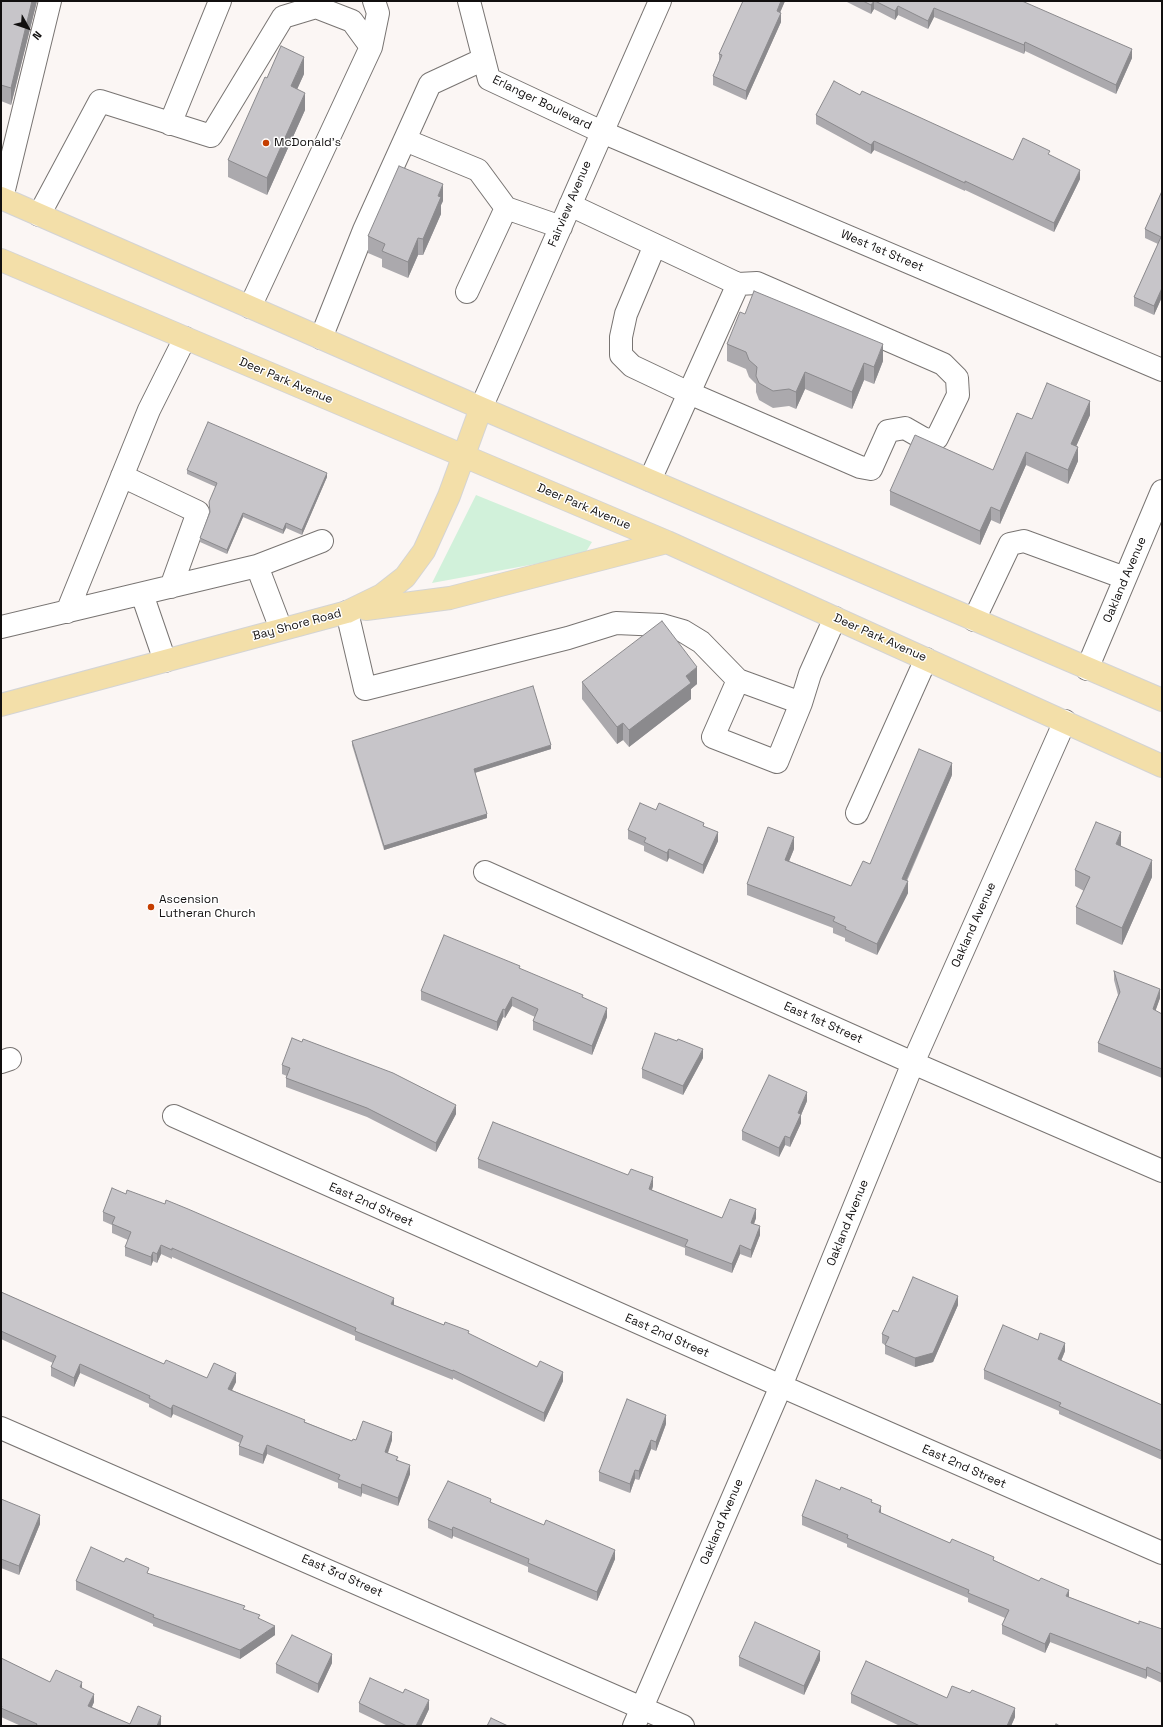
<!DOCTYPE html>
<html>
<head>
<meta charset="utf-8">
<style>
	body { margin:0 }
	#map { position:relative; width:1163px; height:1727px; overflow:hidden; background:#fbf6f4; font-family:"Space Grotesk",sans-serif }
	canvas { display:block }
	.frame { position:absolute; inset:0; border:2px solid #110f0f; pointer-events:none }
	.north { position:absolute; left:8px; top:8px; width:40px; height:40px; -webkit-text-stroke:3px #fff; paint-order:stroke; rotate:130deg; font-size:11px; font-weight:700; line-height:16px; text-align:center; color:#110f0f }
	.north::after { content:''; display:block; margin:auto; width:14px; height:18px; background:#110f0f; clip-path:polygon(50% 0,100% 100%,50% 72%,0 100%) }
</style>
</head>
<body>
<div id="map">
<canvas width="1163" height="1727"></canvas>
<div class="frame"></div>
<div class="north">N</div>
</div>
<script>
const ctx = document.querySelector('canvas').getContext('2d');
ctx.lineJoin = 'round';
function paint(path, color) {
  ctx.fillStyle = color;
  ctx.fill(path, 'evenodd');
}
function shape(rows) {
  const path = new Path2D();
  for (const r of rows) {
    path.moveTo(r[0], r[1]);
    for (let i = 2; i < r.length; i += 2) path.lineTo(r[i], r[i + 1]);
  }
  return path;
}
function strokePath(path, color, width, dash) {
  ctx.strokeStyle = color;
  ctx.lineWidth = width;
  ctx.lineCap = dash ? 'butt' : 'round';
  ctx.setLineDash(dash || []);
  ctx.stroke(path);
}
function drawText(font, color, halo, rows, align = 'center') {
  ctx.font = font + ' "Space Grotesk",sans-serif';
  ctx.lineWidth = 3;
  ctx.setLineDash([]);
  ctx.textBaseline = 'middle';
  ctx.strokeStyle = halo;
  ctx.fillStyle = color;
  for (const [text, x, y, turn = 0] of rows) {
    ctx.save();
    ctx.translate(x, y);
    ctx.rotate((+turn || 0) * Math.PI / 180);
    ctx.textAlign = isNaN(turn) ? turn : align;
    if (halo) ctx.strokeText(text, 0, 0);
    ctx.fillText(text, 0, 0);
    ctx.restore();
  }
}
const green = shape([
	[476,495,592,542,584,555,432,583]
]);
const minor = shape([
	[469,1,489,79,602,132,1162,370],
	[170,124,220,1],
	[405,140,478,170,506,208],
	[2,198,50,1],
	[570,205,738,284],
	[39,215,100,101,211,136,283,17,316,7,352,21,371,47],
	[467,292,506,208,561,227],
	[250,307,371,47,378,13,374,1],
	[321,338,364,230,430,84,484,59],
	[481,408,660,1],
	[122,476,198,512,171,587],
	[650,480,689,393,738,284,757,283,943,364,957,378,958,395,937,438,926,440,905,428,888,431,871,469,860,467,689,393,632,366,621,355,621,337,626,314,655,245],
	[257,566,281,629],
	[142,594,165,661],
	[67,612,149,410,185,338],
	[347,612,365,689,568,638,616,623,662,625,683,631,701,642,738,680,801,703,810,674,835,618],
	[974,620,1010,544,1024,541,1125,578],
	[1,627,257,566,322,541],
	[1087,669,1162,491],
	[738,680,713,737,777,762,801,703],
	[857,813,926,659],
	[485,872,913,1063,1162,1171],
	[1,1062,10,1059],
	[174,1116,781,1386,1162,1553],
	[1,1428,683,1726],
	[634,1726,781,1386,913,1063,1065,721]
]);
const major = shape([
	[1,198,481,408,1162,700],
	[1,260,667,542,1162,766],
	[366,609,450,598,667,542],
	[1,705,347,612,382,595,405,577,424,551,449,496,481,408]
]);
const wall = shape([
	[1,1,37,1,11,105,1,101],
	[743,1,785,1,780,12,781,22,746,100,713,85,713,76,719,61,719,54],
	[845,1,1022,1,1132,58,1116,94,1025,51,1024,54,934,17,928,29,898,15,895,20,874,9,871,14],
	[304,74,297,89,305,110,267,195,228,177,228,160,267,78],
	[860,95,1013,160,1050,155,1080,179,1054,232,965,190,965,191,874,150,871,154,816,124,816,115],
	[1162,191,1162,297,1154,315,1134,306,1134,297,1158,244,1145,238,1145,229],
	[443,201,441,205,441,214,423,255,418,255,408,278,382,267,382,259,368,253,368,236],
	[745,314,883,361,874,384,864,380,852,409,805,389,796,409,789,406,773,408,759,400,756,392,756,384,749,377,746,369,727,361,727,344],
	[1090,415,1076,446,1078,461,1068,484,1026,465,1000,524,991,520,980,545,890,505,890,491,993,470,1032,419],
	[187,470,327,477,302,535,286,528,283,534,243,517,227,554,200,542,200,538,209,513,209,502,216,487,187,474],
	[582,682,697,684,691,689,691,699,629,747,623,740,617,744,582,699],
	[352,741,551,749,475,773,487,818,384,850,352,745],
	[952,775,907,881,908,893,877,955,845,941,845,938,833,933,833,928,747,895,747,884,794,849,789,861,851,886,870,864],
	[656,810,704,826,718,841,703,874,669,858,667,862,644,851,644,846,628,839,628,830],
	[1121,846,1152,877,1122,945,1076,924,1076,907,1084,891,1075,886,1075,870],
	[520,969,583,998,607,1017,592,1055,533,1030,533,1021,535,1017,512,1006,505,1018,503,1017,497,1031,421,1000,421,991],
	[1114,971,1160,998,1155,1011,1162,1014,1162,1078,1098,1052,1098,1043,1118,995,1114,980],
	[703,1058,683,1095,642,1078,642,1069],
	[282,1065,456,1114,436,1152,367,1117,286,1087,286,1078,287,1076,282,1074],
	[807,1101,801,1115,801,1123,790,1147,785,1145,779,1157,742,1140,742,1131],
	[478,1159,653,1186,652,1190,722,1218,756,1218,754,1224,760,1235,751,1258,740,1254,732,1273,685,1255,685,1248,478,1168],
	[103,1212,394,1305,444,1325,469,1334,563,1381,544,1422,453,1378,453,1380,355,1340,355,1336,172,1257,172,1259,161,1254,157,1263,153,1261,151,1266,125,1256,125,1247,128,1240,112,1233,112,1225,103,1221],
	[1,1292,164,1364,207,1378,236,1382,232,1390,305,1422,352,1441,356,1440,392,1440,388,1453,398,1460,410,1474,398,1506,362,1493,361,1497,338,1488,338,1483,267,1454,263,1464,239,1455,239,1446,240,1443,173,1414,171,1418,149,1407,149,1404,80,1373,74,1387,51,1376,51,1367,53,1363,1,1339],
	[958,1305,933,1362,915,1367,885,1354,885,1345,882,1343,882,1334,898,1312],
	[1065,1351,1061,1361,1162,1405,1162,1460,1059,1414,1059,1411,984,1379,984,1370],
	[666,1424,656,1451,651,1449,639,1480,635,1479,630,1493,599,1481,599,1472],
	[840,1490,872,1503,881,1513,950,1543,994,1560,1069,1597,1139,1624,1162,1629,1162,1683,1147,1676,1146,1679,1050,1642,1045,1653,1002,1634,1002,1625,1005,1618,968,1602,968,1598,847,1547,847,1544,802,1525,802,1516],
	[1,1499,40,1524,19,1575,1,1568],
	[491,1503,615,1559,597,1601,528,1572,528,1567,453,1536,452,1539,428,1528,428,1520],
	[149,1574,245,1610,260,1619,275,1635,240,1659,153,1626,153,1624,76,1590,76,1581],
	[739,1657,820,1660,804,1695,739,1666],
	[1,1658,50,1682,82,1688,94,1702,92,1707,130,1724,161,1724,161,1726,21,1726,1,1717],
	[332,1663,318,1693,276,1673,276,1664],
	[970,1693,1015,1717,1011,1726,900,1726,851,1703,851,1694,947,1698],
	[359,1703,429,1709,421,1726,388,1726,359,1712]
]);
const shadedWall = shape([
	[32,1,37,1,11,105,11,88],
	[781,1,785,1,777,20,777,11],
	[874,1,874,9,871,14,871,5],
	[898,6,898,15,895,20,895,11],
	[934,8,934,17,928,29,928,21],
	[781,13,781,22,746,100,746,91],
	[1025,42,1025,51,1024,54,1024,45],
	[1132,49,1132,58,1116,94,1116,85],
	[304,57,304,74,291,103,291,86],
	[305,93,305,110,267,195,267,178],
	[874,141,874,150,871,154,871,145],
	[1080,170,1080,179,1054,232,1054,223],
	[443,184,443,201,441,205,441,214,423,255,423,239,438,196],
	[418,238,418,255,408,278,408,262],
	[1162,288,1162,297,1154,315,1154,306],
	[883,344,883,361,874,384,874,367],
	[864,363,864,380,852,409,852,392],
	[805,372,805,389,796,409,796,392],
	[1090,401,1090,415,1071,458,1071,444],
	[1078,447,1078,461,1068,484,1068,470],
	[1026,452,1026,465,1000,524,1000,511],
	[327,473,327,477,302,535,302,530],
	[991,507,991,520,980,545,980,531],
	[243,513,243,517,227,554,227,550],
	[286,523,286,528,283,534,283,530],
	[697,667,697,684,691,689,691,699,629,747,629,730,686,676],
	[623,723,623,740,617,744,617,727],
	[551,745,551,749,474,773,474,769],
	[952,763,952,775,902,890,902,879],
	[487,814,487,818,384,850,384,846],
	[718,832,718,841,703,874,703,865],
	[1121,832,1121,849,1116,844],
	[794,837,794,849,785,871,785,860],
	[669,849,669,858,667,862,667,853],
	[1152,860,1152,877,1122,945,1122,928],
	[908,881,908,893,877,955,877,944],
	[1160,989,1160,998,1153,1018,1153,1009],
	[512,997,512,1006,505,1018,505,1010],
	[607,1008,607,1017,592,1055,592,1046],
	[503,1009,503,1017,497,1031,497,1022],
	[703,1049,703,1058,683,1095,683,1086],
	[807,1092,807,1101,801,1115,801,1123,790,1147,790,1138,798,1113],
	[456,1105,456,1114,436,1152,436,1143],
	[785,1136,785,1145,779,1157,779,1148],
	[653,1177,653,1186,649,1198,649,1189],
	[756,1209,756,1218,751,1232,751,1223],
	[760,1226,760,1235,751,1258,751,1250],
	[161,1245,161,1254,157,1263,157,1254],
	[740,1245,740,1254,732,1273,732,1264],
	[153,1252,153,1261,151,1266,151,1257],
	[958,1296,958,1305,933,1362,915,1367,915,1358],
	[394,1298,394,1307,391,1304],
	[1065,1343,1065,1351,1058,1368,1058,1359],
	[80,1364,80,1373,74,1387,74,1378],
	[563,1372,563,1381,544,1422,544,1413],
	[236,1373,236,1382,228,1398,228,1389],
	[173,1405,173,1414,171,1418,171,1409],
	[666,1415,666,1424,656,1451,656,1442],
	[392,1432,392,1440,385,1461,385,1452],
	[651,1440,651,1449,639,1480,639,1471],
	[267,1445,267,1454,263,1464,263,1455],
	[410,1465,410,1474,398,1506,398,1498],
	[635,1470,635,1479,630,1493,630,1484],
	[362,1484,362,1493,361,1497,361,1488],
	[881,1506,881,1515,879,1512],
	[40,1515,40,1524,19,1575,19,1566],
	[453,1527,453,1536,452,1539,452,1530],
	[615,1550,615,1559,597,1601,597,1592],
	[1069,1590,1069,1599,1066,1596],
	[275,1626,275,1635,240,1659,240,1650],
	[1050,1633,1050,1642,1045,1653,1045,1644],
	[820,1651,820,1660,804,1695,804,1686],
	[332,1654,332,1663,318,1693,318,1684],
	[1147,1667,1147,1676,1146,1679,1146,1670],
	[82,1682,82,1691,80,1687],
	[94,1694,94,1702,88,1715,88,1706],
	[429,1700,429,1709,421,1726,416,1726],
	[1015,1708,1015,1717,1011,1726,1007,1726],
	[161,1716,161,1726,157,1726]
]);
const building = shape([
	[1,1,32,1,11,88,1,85,1,1],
	[743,1,781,1,777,11,781,13,746,91,713,76,722,55,719,54,743,1],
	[863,1,874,1,871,5,863,1],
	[875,1,1022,1,1132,49,1116,85,1025,42,1024,45,934,8,928,21,898,6,895,11,875,1],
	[281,46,304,57,291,86,305,93,267,178,228,160,265,77,267,78,281,46],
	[834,81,860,95,862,91,1013,160,1023,138,1050,151,1048,154,1080,170,1054,223,965,181,965,183,874,141,871,145,816,115,834,81],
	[399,166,443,184,438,196,441,197,423,239,418,238,408,262,382,251,385,244,368,236,399,166],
	[1162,191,1162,288,1154,306,1134,297,1161,237,1145,229,1162,191],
	[754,291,883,344,874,367,864,363,852,392,805,372,796,392,789,389,773,391,759,383,756,376,757,367,749,360,746,352,727,344,740,312,745,314,754,291],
	[1047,383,1090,401,1071,444,1078,447,1068,470,1026,452,1000,511,991,507,980,531,890,491,915,435,993,470,1017,413,1032,419,1047,383],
	[208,422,327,473,302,530,286,523,283,530,243,513,227,550,200,538,210,512,209,502,217,483,187,470,208,422],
	[662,621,697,667,686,676,691,683,629,730,623,723,617,727,582,682,662,621],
	[533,686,551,745,474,769,487,814,384,846,352,741,533,686],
	[919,749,952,763,902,879,908,881,877,944,845,929,846,927,833,921,835,917,747,884,768,827,794,837,785,860,851,886,863,861,870,864,919,749],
	[640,803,656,810,659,803,704,823,703,826,718,832,703,865,669,849,667,853,644,842,646,838,628,830,640,803],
	[1096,822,1121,832,1116,844,1152,860,1122,928,1076,907,1090,877,1075,870,1096,822],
	[444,935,520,966,519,968,583,995,582,997,607,1008,592,1046,533,1021,538,1009,512,997,505,1010,503,1009,497,1022,421,991,444,935],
	[1114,971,1160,989,1153,1009,1162,1014,1162,1069,1098,1043,1120,992,1114,971],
	[655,1033,677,1041,678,1039,703,1049,683,1086,642,1069,655,1033],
	[292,1038,302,1042,303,1039,393,1073,456,1105,436,1143,367,1108,286,1078,290,1068,282,1065,292,1038],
	[769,1075,807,1092,798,1113,801,1114,790,1138,785,1136,779,1148,742,1131,769,1075],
	[493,1122,628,1175,631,1169,653,1177,649,1189,722,1218,730,1199,756,1209,751,1223,760,1226,751,1250,740,1245,732,1264,685,1246,688,1240,478,1159,493,1122],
	[112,1188,126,1194,127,1190,165,1204,166,1200,188,1209,394,1298,391,1304,444,1325,445,1322,469,1331,468,1333,537,1367,540,1361,563,1372,544,1413,453,1370,453,1371,355,1331,356,1328,172,1248,172,1250,161,1245,157,1254,153,1252,151,1257,125,1247,131,1232,112,1224,115,1217,103,1212,112,1188],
	[913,1277,958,1296,933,1353,915,1358,885,1345,889,1337,882,1334,893,1310,898,1312,913,1277],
	[1,1292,164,1364,166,1360,207,1378,214,1363,236,1373,228,1389,305,1420,304,1422,352,1441,353,1439,356,1440,363,1421,392,1432,385,1452,398,1457,396,1460,410,1465,398,1498,362,1484,361,1488,338,1479,340,1475,267,1445,263,1455,239,1446,243,1436,173,1405,171,1409,149,1398,150,1396,80,1364,74,1378,51,1367,56,1356,1,1331,1,1292],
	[1003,1325,1038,1340,1040,1333,1065,1343,1058,1359,1162,1405,1162,1451,1059,1406,1061,1403,984,1370,1003,1325],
	[627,1399,666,1415,656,1442,651,1440,639,1471,635,1470,630,1484,599,1472,627,1399],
	[816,1480,840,1490,841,1487,872,1500,871,1502,881,1506,879,1512,950,1543,952,1539,994,1557,993,1560,1039,1581,1041,1578,1069,1590,1066,1596,1139,1624,1139,1621,1162,1629,1162,1674,1147,1667,1146,1670,1050,1633,1045,1644,1002,1625,1009,1610,968,1593,969,1590,847,1538,848,1535,802,1516,816,1480],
	[448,1481,491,1499,490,1502,544,1525,546,1520,615,1550,597,1592,528,1563,529,1559,453,1527,452,1530,428,1520,448,1481],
	[1,1499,40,1515,19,1566,1,1559,1,1499],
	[91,1547,124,1562,126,1558,149,1568,147,1573,245,1606,243,1609,260,1615,258,1618,275,1626,240,1650,153,1617,154,1615,76,1581,91,1547],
	[755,1622,820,1651,804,1686,739,1657,755,1622],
	[292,1635,332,1654,318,1684,276,1664,292,1635],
	[1,1658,50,1682,56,1670,82,1682,80,1687,94,1694,88,1706,130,1724,138,1706,161,1716,157,1726,36,1726,37,1724,1,1708,2,1706,1,1705,1,1658],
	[866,1661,947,1698,952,1686,970,1693,972,1690,1015,1708,1007,1726,920,1726,851,1694,866,1661],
	[370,1678,403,1693,405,1689,429,1700,416,1726,407,1726,359,1703,370,1678],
	[491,1718,508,1726,487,1726,491,1718],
	[1056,1724,1060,1726,1055,1726,1056,1724]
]);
const markers = [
	[266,143,4,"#c53e00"],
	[151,907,4,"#c53e00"]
];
const streetNames = [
	["Erlanger Boulevard",542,103,26],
	["Fairview Avenue",570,204,-67],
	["West 1st Street",882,251,23],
	["Deer Park Avenue",286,381,23],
	["Deer Park Avenue",584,507,23],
	["Oakland Avenue",1125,580,-67],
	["Bay Shore Road",297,625,-15],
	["Deer Park Avenue",880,638,24],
	["Oakland Avenue",974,925,-66],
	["East 1st Street",823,1023,24],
	["East 2nd Street",371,1205,24],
	["Oakland Avenue",848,1223,-68],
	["East 2nd Street",667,1336,24],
	["East 2nd Street",964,1467,24],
	["Oakland Avenue",722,1522,-67],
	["East 3rd Street",342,1576,24]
];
const poiNames = [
	["McDonald's",274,143],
	["Ascension",159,900],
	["Lutheran Church",159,914]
];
paint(green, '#d1f1da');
strokePath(minor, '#787472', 24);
strokePath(major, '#d4d4d4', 24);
strokePath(minor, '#fff', 22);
strokePath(major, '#f3dfa9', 22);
paint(wall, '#aba9ad');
paint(shadedWall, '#8b8a8d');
paint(building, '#c7c5c9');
strokePath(building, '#8b8a8d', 1);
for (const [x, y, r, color] of markers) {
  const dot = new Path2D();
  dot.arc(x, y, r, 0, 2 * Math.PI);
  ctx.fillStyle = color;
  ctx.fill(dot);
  strokePath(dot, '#fff', 1.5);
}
drawText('12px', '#110f0f', '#fff', streetNames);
drawText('12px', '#110f0f', '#fff', poiNames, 'left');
</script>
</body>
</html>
